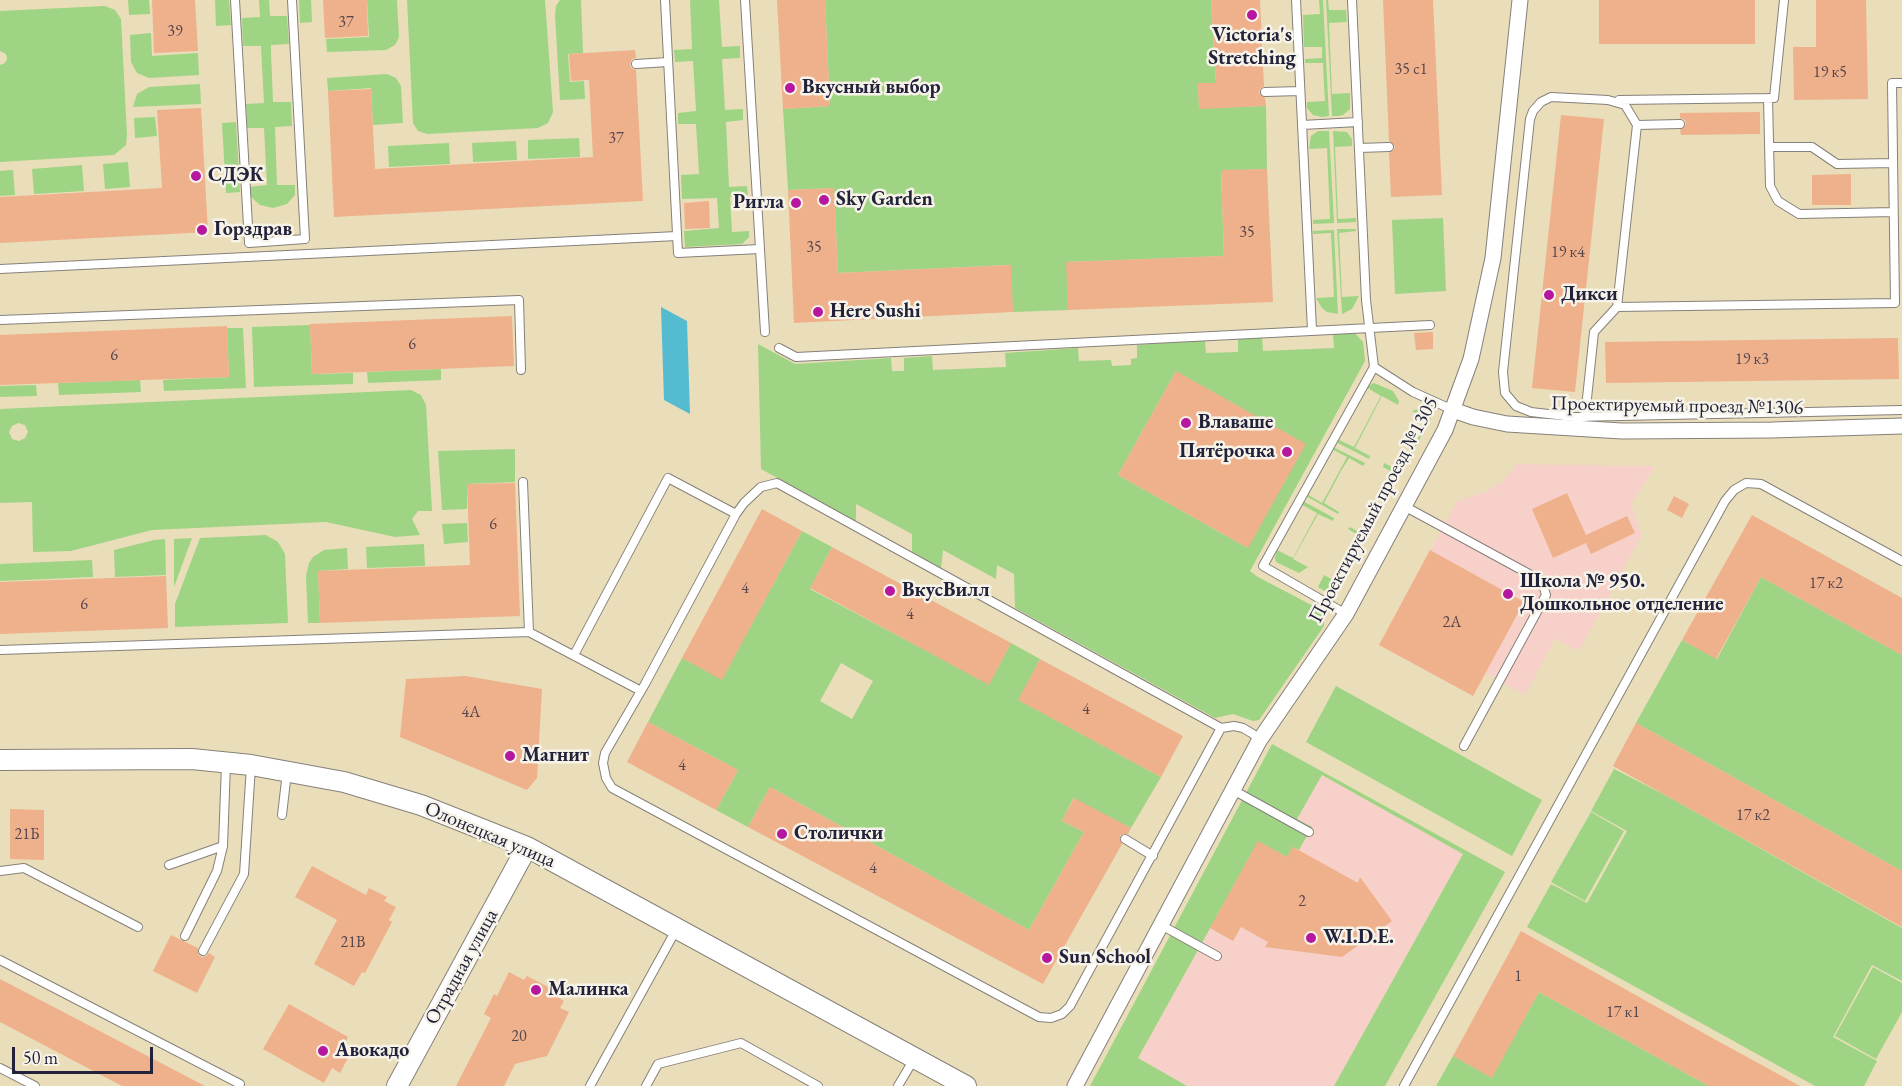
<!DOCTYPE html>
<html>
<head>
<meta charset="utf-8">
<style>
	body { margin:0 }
	#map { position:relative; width:1902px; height:1086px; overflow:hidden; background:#e9deb9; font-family:"EB Garamond",serif }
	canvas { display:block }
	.scale { position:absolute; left:12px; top:1047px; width:141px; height:27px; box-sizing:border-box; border:3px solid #22223b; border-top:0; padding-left:8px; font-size:18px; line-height:21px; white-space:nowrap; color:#22223b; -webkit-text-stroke:4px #f7f3e8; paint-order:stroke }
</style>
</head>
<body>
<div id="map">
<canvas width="1902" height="1086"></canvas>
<div class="scale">50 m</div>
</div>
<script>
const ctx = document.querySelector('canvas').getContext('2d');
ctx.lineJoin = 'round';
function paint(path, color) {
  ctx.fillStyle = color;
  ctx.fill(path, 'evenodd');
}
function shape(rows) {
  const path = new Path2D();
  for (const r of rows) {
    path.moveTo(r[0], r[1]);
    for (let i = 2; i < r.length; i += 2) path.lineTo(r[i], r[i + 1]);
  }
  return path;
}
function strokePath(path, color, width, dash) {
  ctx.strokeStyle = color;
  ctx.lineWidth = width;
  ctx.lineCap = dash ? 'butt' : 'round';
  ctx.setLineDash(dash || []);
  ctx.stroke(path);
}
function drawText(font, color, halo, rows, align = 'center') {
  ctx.font = font + ' "EB Garamond",serif';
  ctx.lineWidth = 5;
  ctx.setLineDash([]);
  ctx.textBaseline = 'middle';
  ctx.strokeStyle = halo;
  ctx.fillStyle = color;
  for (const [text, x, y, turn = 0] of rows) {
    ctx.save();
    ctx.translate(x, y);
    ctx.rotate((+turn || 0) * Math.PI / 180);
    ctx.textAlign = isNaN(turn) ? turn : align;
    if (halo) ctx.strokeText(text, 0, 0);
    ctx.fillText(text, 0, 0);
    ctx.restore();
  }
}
const built = shape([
	[1517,464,1655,466,1631,504,1642,535,1579,651,1555,639,1525,695,1486,673,1473,696,1379,645,1457,501,1485,492,1502,482],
	[1322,775,1463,853,1334,1086,1187,1086,1138,1059,1258,841,1287,857,1293,847,1299,850,1297,819]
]);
const green = shape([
	[128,0,149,0,150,14,129,15],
	[215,0,229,0,231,25,216,26],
	[259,0,269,0,270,16,287,16,289,44,271,45,271,52,273,102,291,102,292,126,275,127,277,185,295,185,295,195,287,204,273,208,260,205,250,196,249,187,267,185,264,128,247,128,246,104,264,103,261,46,243,46,242,18,260,17],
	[299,0,311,0,312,22,300,23],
	[367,0,397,0,399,37,395,45,386,50,327,52,326,39,369,37],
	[407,0,545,0,553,112,548,123,538,128,427,134,418,131,413,123],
	[560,0,581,0,583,53,568,54,570,82,584,81,585,99,560,100,555,15,556,6],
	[690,0,719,0,722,47,740,46,740,58,722,59,725,110,743,109,743,120,726,122,729,187,747,186,748,195,730,197,732,232,749,231,749,237,742,244,685,247,684,231,719,228,717,198,682,199,681,175,699,174,696,124,678,124,678,113,696,111,693,61,675,62,674,50,692,49],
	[825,0,1211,0,1216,83,1198,83,1199,108,1266,106,1267,169,1221,171,1224,256,1067,262,1068,310,1013,312,1010,265,838,273,834,188,788,190,783,109,830,106],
	[1319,0,1323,0,1329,116,1322,117,1313,115,1307,108,1307,102,1325,101,1324,86,1323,63,1305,63,1305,59,1322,58,1322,47,1304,47,1303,15,1320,14],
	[1326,0,1328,0,1329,10,1346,10,1347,22,1329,23,1332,94,1350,93,1350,109,1343,115,1338,116,1332,116],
	[105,6,115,10,121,19,127,135,126,145,114,155,0,162,0,65,5,63,7,59,6,54,0,51,0,11],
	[151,33,152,56,198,53,199,75,149,78,137,73,131,62,130,35],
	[387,74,396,78,401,86,403,123,373,125,371,88,328,91,327,78],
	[200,84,201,104,133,107,137,94,149,87],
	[155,117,157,136,135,138,134,118],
	[236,122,240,192,226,193,222,123],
	[1318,131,1329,131,1334,223,1313,224,1313,220,1330,219,1327,148,1309,149,1311,136],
	[1333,131,1347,132,1352,139,1352,146,1335,147,1336,168,1338,219,1356,218,1356,222,1337,223],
	[579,138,580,157,528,159,528,140],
	[516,141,517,160,473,162,472,143],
	[449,143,450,164,389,167,388,146],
	[128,162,130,187,105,189,103,164],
	[82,165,84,191,34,194,32,169],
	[13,170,15,195,0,196,0,171],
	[1443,218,1446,291,1395,294,1392,220],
	[1337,229,1356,229,1356,231,1339,233,1342,297,1359,296,1352,309,1342,314],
	[1334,230,1338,314,1327,312,1322,308,1316,298,1334,297,1332,254,1331,233,1313,234,1313,231],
	[310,325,312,374,353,373,353,384,254,387,252,327],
	[227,328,243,328,246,388,164,391,163,380,229,377],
	[1354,332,1363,342,1365,361,1250,571,1258,577,1317,608,1324,614,1324,626,1259,720,1253,721,1233,714,1215,718,1015,608,1014,574,997,565,996,579,943,550,941,568,912,552,912,534,856,504,856,521,761,469,758,344,795,364,891,358,892,371,904,371,904,358,932,356,933,370,1006,367,1005,353,1078,348,1079,361,1111,360,1112,366,1131,365,1131,359,1137,358,1137,345,1205,340,1206,353,1238,352,1238,339,1262,337,1263,351,1334,348,1333,334],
	[1176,371,1248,548,1118,475],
	[441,369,441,380,368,383,367,372],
	[140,380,141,392,59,395,58,383],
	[1374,383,1393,391,1399,401,1398,405,1382,396,1355,448,1370,456,1369,459,1336,442,1337,439,1354,447,1381,396,1366,387],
	[36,385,37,396,0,397,0,386],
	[411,390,421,395,426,405,432,511,418,511,412,519,420,535,395,537,326,522,152,530,71,551,33,552,32,502,0,503,0,409],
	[18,423,25,425,28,432,25,438,19,441,12,439,9,432,12,426],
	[1420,408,1433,414,1400,476,1383,467,1384,463,1400,471,1428,420,1412,411],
	[1333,447,1365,463,1363,466,1349,458,1341,471,1324,503,1339,512,1338,514,1306,496,1307,494,1322,503,1326,496,1347,457,1332,449],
	[515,449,515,482,467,484,467,509,442,510,438,451],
	[1303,501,1334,518,1333,521,1318,514,1293,559,1308,567,1299,573,1276,562,1275,558,1277,550,1293,558,1317,513,1302,505],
	[467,523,468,542,444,544,442,524],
	[1350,527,1366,536,1334,593,1328,593,1318,587,1324,575,1339,583,1363,538,1348,529],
	[802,531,832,547,810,589,989,684,1011,643,1040,659,1019,700,1161,777,1131,828,1073,799,1062,821,1084,832,1029,930,770,787,748,827,716,810,738,770,648,722,682,658,722,679],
	[841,663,873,681,852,719,820,701],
	[266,535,278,542,285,554,288,623,175,627,175,604,200,538],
	[192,538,174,587,174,539],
	[165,539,166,575,115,577,114,550,154,540],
	[424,544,425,566,367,568,366,547],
	[347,548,348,569,318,571,320,623,308,623,306,576,309,563,313,557,324,550],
	[92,560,93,577,0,581,0,564],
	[1761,577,1902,655,1902,871,1636,723,1682,640,1717,659],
	[1336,686,1542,800,1512,856,1306,742],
	[1272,744,1505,872,1385,1086,1334,1086,1463,854,1322,775,1297,819,1312,827,1299,850,1293,847,1287,857,1258,842,1138,1058,1187,1086,1090,1086],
	[1614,769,1667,796,1902,928,1902,981,1872,965,1833,1037,1877,1061,1864,1086,1815,1086,1527,927,1551,884,1587,903,1627,831,1591,811],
	[1591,812,1624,831,1585,901,1551,882],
	[1873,967,1902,983,1902,1012,1876,1059,1835,1036],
	[1539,992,1709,1086,1436,1086,1453,1056,1491,1077]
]);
const water = shape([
	[661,307,687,321,690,414,664,400]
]);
const building = shape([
	[152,0,195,0,198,51,154,53],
	[323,0,367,0,368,36,325,38],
	[777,0,825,0,830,106,783,109],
	[1211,0,1260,0,1264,86,1260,89,1259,93,1265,98,1266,106,1199,109,1198,83,1216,83],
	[1383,0,1433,0,1442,195,1391,197,1389,153,1394,150,1395,146,1389,141],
	[1599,0,1755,0,1755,44,1599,44],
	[1816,0,1866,0,1868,99,1794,100,1793,47,1816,47],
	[635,50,636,58,632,59,630,64,631,68,636,70,643,201,334,217,328,91,371,89,375,169,593,157,589,80,571,81,569,54],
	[201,108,208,232,0,243,0,197,162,188,157,110],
	[1760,112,1760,134,1681,135,1680,130,1686,124,1685,120,1680,118,1680,113],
	[1561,115,1604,119,1575,392,1532,388],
	[1267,169,1273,302,1068,310,1066,262,1224,256,1221,170],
	[1851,174,1851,205,1812,205,1812,175],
	[834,188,838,273,1011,265,1013,312,794,323,788,190],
	[709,201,710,228,685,229,684,203],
	[512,316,514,366,312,374,310,324],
	[227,326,229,377,0,385,0,335],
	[1433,332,1433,349,1416,350,1414,333],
	[1898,338,1899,379,1606,383,1605,342],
	[1176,371,1306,444,1248,548,1118,475],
	[515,483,520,616,320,623,318,571,470,565,467,484],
	[1567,493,1586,535,1627,516,1635,533,1591,554,1586,543,1553,558,1532,509],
	[1674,496,1689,504,1682,518,1667,510],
	[762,509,802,531,722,680,682,658],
	[1752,515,1902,598,1902,655,1761,577,1716,659,1682,640],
	[832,547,1011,643,989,685,810,588],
	[1430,550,1524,602,1473,696,1379,645],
	[166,576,168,628,0,634,0,582],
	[1040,659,1183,736,1161,777,1018,700],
	[466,676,542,689,537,778,527,790,400,737,406,679],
	[648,722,738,770,716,810,627,762],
	[1636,723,1902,871,1902,927,1613,766],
	[770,787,1029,930,1084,832,1062,821,1074,798,1131,828,1128,834,1123,834,1120,836,1122,844,1043,984,748,827],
	[10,809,44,810,44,860,10,859],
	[1258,841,1287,857,1293,847,1358,883,1360,877,1392,921,1342,957,1265,947,1268,942,1241,927,1233,941,1210,928],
	[312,866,366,895,369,888,387,897,384,901,396,907,389,920,392,922,365,973,362,972,354,986,314,964,337,920,295,897],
	[1521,931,1716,1040,1800,1086,1709,1086,1539,992,1492,1078,1453,1056],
	[171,935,198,948,198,954,201,957,206,956,209,953,215,957,197,993,153,971],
	[509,972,524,980,527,976,556,991,554,995,564,1001,560,1008,569,1012,547,1056,515,1064,504,1086,456,1086,491,1018,484,1014,494,994,497,996],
	[0,979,205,1086,122,1086,0,1022],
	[289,1004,348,1037,341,1051,349,1056,340,1073,332,1068,324,1083,263,1049]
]);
const service = shape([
	[235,0,249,243,305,239,292,0],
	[665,0,678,253,760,249],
	[745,0,765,332],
	[1296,0,1312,330],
	[1352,0,1366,300,1374,367,1413,392,1453,410],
	[636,64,668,62],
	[1265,92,1300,91],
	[1768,98,1770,186,1778,201,1799,214,1893,212],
	[1619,100,1774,98,1784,0],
	[1302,125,1358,122],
	[1637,125,1680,124],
	[1769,147,1812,147,1837,164,1893,163],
	[1359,148,1389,147],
	[0,269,677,236],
	[1617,307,1895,303,1892,83,1902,83],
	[0,320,519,300,521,370],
	[779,348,796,357,1430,325],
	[1585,417,1594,332,1617,307,1637,125,1625,105,1608,100,1551,97,1541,102,1533,111,1530,119,1503,372,1505,393,1516,406,1531,412,1574,417,1902,410],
	[523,482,529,632,641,691],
	[1404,506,1542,581,1546,595,1464,746],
	[1346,614,1263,566,1374,367],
	[0,650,529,632],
	[574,655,668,478,736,514],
	[1221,728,777,483,761,487,744,503,736,514,645,684,605,753,603,763,606,778,612,788,1039,1017,1051,1018,1062,1014,1070,1006,1221,728,1234,726,1243,728,1253,734,1259,741],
	[1233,790,1309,832],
	[282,815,287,772],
	[1125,839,1153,856],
	[169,865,223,846],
	[0,871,24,868,138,927],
	[1161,925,1217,956],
	[185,936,217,871,223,846,226,764],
	[203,951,244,874,251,766],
	[0,960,240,1084],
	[0,1068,35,1086],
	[590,1086,676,930],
	[646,1086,658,1064,741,1043,818,1086],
	[898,1086,914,1059],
	[1404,1086,1725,501,1734,490,1746,483,1761,484,1902,561]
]);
const minor = shape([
	[1453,410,1473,417,1507,424,1622,431,1772,430,1902,426],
	[1075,1086,1259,741,1346,614,1445,430,1471,359,1493,258,1520,0]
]);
const tertiary = shape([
	[0,760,192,759,251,765,344,782,421,805,527,847,966,1086],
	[397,1086,527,847]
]);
const markers = [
	[1252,15,6,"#b5179e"],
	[790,88,6,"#b5179e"],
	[196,176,6,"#b5179e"],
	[824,200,6,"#b5179e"],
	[796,203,6,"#b5179e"],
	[202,230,6,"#b5179e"],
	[1549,295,6,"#b5179e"],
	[818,312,6,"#b5179e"],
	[1186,423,6,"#b5179e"],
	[1287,452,6,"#b5179e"],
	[890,591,6,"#b5179e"],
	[1508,594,6,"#b5179e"],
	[510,756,6,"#b5179e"],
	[782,834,6,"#b5179e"],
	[1311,938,6,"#b5179e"],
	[1047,958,6,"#b5179e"],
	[536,990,6,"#b5179e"],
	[323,1051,6,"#b5179e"]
];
const numberNames = [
	["37",346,23],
	["39",175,32],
	["35 c1",1411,70],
	["19 к5",1830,73],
	["37",616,139],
	["35",1247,233],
	["35",814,248],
	["19 к4",1568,253],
	["6",412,345],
	["6",114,356],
	["19 к3",1752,360],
	["6",493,525],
	["17 к2",1826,584],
	["4",745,589],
	["6",84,605],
	["4",910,615],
	["2А",1452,623],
	["4",1086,710],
	["4А",471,713],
	["4",682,766],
	["17 к2",1753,816],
	["21Б",27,835],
	["4",873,869],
	["2",1302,902],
	["21В",353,943],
	["1",1518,977],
	["17 к1",1623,1013],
	["20",519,1037]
];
const poiNames = [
	["Victoria's",1252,36,"center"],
	["Stretching",1252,59,"center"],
	["Вкусный выбор",802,88],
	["СДЭК",208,176],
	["Sky Garden",836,200],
	["Ригла",784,203,"right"],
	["Горздрав",214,230],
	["Дикси",1561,295],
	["Here Sushi",830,312],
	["Влаваше",1198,423],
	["Пятёрочка",1275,452,"right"],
	["Школа № 950.",1520,582],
	["Дошкольное отделение",1520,605],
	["ВкусВилл",902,591],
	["Магнит",522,756],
	["Столички",794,834],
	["W.I.D.E.",1323,938],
	["Sun School",1059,958],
	["Малинка",548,990],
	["Авокадо",335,1051]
];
const streetNames = [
	["Проектируемый проезд №1306",1677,406,1],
	["Проектируемый проезд №1305",1374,510,-62],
	["Олонецкая улица",490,835,23],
	["Отрадная улица",462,967,-61]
];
paint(built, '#f7d1c9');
paint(green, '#9fd484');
paint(water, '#54bbd1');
paint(building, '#efb08c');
strokePath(service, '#86807a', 10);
strokePath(minor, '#86807a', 17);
strokePath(tertiary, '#86807a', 22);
strokePath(service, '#fff', 8);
strokePath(minor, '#fff', 15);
strokePath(tertiary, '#fff', 20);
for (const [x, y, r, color] of markers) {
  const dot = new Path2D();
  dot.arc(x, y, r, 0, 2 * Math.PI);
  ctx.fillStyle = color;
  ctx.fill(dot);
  strokePath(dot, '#f7f3e8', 2);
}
drawText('16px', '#55464f', null, numberNames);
drawText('bold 20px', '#22223b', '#f7f3e8', poiNames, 'left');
drawText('20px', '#22223b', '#f7f3e8', streetNames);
</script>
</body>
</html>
